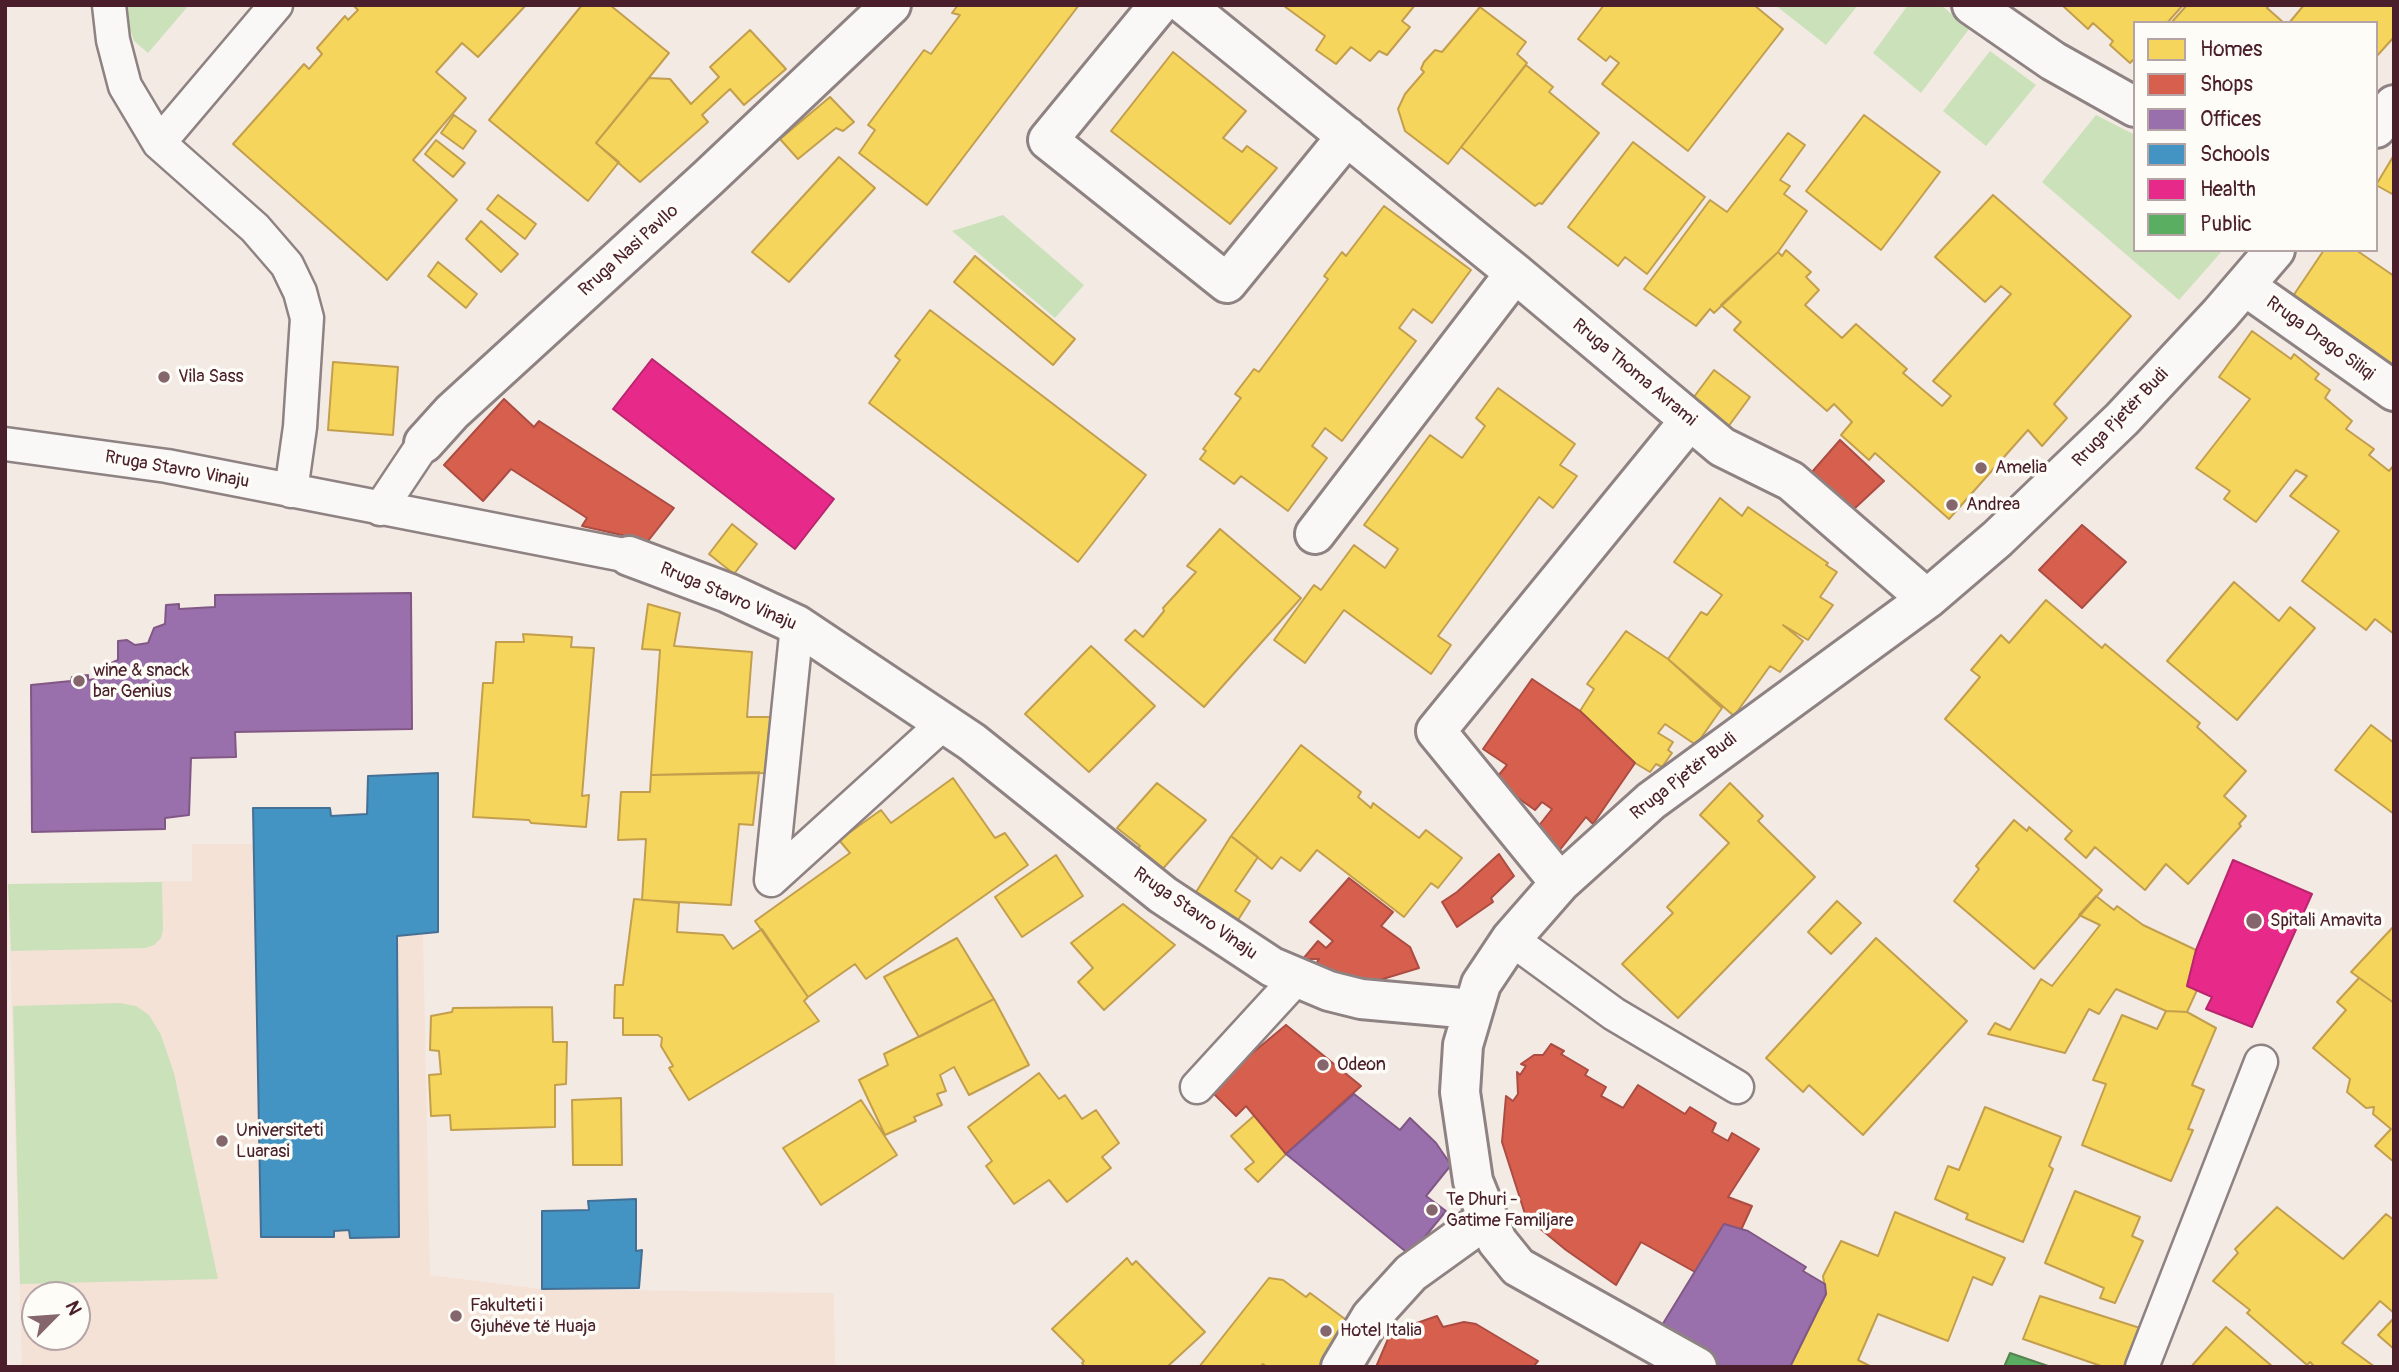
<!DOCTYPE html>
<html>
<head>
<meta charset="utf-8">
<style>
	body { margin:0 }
	#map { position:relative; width:2399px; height:1372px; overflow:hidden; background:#f3eae4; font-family:Pangolin,sans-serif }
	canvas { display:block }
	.frame { position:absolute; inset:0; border:7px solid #4a1f2b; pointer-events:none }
	.legend { position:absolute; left:2133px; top:21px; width:245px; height:231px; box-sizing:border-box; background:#fdfcf7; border:2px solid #b5a4a5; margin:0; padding:9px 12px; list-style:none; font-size:21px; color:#4a1f2b }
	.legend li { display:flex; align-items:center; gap:14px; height:35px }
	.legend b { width:35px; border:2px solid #b5a4a5 }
	.north { position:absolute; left:21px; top:1281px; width:70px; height:70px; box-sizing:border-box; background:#fdfcf7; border:2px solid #b5a4a5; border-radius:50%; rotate:65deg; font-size:19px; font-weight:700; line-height:28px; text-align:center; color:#4a1f2b }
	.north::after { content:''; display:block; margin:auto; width:24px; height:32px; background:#85666c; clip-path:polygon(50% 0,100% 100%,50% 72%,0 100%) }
</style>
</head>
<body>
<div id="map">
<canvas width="2399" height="1372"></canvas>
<div class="frame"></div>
<ul class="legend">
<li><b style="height:19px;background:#f6d55c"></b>Homes</li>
<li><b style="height:19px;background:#d6604d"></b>Shops</li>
<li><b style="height:19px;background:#9970ab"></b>Offices</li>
<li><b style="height:19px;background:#4393c3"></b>Schools</li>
<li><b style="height:19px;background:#e7298a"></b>Health</li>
<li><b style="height:19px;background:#5aae61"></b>Public</li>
</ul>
<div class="north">N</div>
</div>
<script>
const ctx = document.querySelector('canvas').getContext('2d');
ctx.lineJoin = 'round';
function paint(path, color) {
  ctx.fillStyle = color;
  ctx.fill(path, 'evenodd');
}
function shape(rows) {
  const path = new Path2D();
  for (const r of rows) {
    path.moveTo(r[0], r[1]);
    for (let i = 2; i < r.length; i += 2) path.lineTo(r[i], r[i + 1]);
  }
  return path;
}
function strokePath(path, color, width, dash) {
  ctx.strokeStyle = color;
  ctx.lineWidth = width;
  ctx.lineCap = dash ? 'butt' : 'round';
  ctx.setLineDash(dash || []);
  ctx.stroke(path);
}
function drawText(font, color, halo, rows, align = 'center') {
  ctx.font = font + ' Pangolin,sans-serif';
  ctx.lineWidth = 7;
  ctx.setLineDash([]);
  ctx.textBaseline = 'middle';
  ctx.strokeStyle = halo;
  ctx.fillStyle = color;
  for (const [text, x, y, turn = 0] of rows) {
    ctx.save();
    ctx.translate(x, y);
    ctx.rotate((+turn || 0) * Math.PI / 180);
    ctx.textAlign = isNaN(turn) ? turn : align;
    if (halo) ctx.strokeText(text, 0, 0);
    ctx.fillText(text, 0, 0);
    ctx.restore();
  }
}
const built = shape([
	[438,773,438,932,423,934,430,1275,542,1289,834,1293,835,1367,22,1367,8,884,192,881,192,844,254,844,253,808,330,808,331,816,366,814,368,776],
	[35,1295,77,1295,77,1337,35,1337]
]);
const green = shape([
	[122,5,189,5,148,53,134,41],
	[1775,5,1858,5,1826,45],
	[1908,5,1941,5,1969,29,1921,93,1873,53],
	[1990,51,2036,85,1986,146,1943,111],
	[2096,115,2135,135,2135,250,2223,250,2179,300,2042,182],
	[1003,215,1084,285,1055,318,952,231],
	[162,882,163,930,161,938,154,945,146,948,11,951,8,884],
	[120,1003,136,1006,149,1015,161,1035,174,1073,218,1279,20,1284,13,1006]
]);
const homes = shape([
	[526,5,478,57,462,43,436,72,466,98,413,160,457,200,387,280,233,144,304,64,309,69,322,54,317,48,345,16,348,20,358,10,353,5,526,5],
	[582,5,610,5,669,53,596,143,619,162,588,201,489,120,582,5],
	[958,5,1079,5,927,205,859,153,875,130,868,125,924,50,931,54,960,15,952,13,958,5],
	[1415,5,1402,21,1410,27,1387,55,1379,51,1370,61,1351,47,1336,64,1316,50,1325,36,1284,6,1415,5],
	[1604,5,1754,5,1783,29,1688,151,1602,84,1619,63,1610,56,1606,61,1578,39,1604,5],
	[2062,5,2183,5,2167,23,2135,23,2135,58,2130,63,2110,45,2113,41,2093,23,2088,29,2062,5],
	[2187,5,2269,5,2267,8,2284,23,2171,23,2187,5],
	[2304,5,2394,5,2394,37,2376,57,2376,23,2289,23,2304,5],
	[1480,7,1526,42,1517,54,1527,63,1448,164,1405,131,1398,109,1405,94,1424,72,1421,69,1424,62,1435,50,1442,52,1480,7],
	[750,30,786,69,744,105,730,89,702,115,708,122,640,182,596,143,649,78,670,79,691,104,719,77,710,67,750,30],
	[1173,52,1246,111,1223,138,1242,152,1247,146,1277,168,1230,224,1111,131,1173,52],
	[1526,65,1553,87,1549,92,1599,133,1542,204,1539,203,1535,206,1461,147,1526,65],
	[830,97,854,122,843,131,836,128,798,159,780,139,830,97],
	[454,115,476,131,463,149,441,133,454,115],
	[1864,115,1940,172,1881,250,1806,191,1864,115],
	[1788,133,1805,145,1780,180,1790,186,1784,194,1807,211,1778,252,1714,313,1710,309,1696,326,1644,289,1710,200,1727,212,1788,133],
	[436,140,465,163,453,177,425,154,436,140],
	[1633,142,1705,197,1647,274,1625,257,1618,266,1568,227,1633,142],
	[2394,155,2394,195,2376,185,2394,155],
	[839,157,875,188,789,282,752,252,839,157],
	[498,195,536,224,525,239,487,209,498,195],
	[1993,195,2131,316,2054,404,2067,418,2042,446,2028,430,1949,519,1875,453,1869,460,1841,435,1852,422,1834,404,1827,411,1734,330,1741,322,1721,305,1778,252,1782,256,1786,250,1811,272,1806,277,1819,290,1805,305,1842,338,1856,324,1907,369,1903,373,1942,406,1951,396,1933,381,2011,294,2001,286,1985,302,1935,257,1993,195],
	[1384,206,1471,270,1432,323,1413,309,1399,328,1416,341,1342,441,1325,428,1312,446,1327,458,1288,511,1241,476,1234,484,1200,459,1206,451,1203,449,1241,398,1235,394,1254,369,1259,372,1328,279,1324,276,1342,252,1346,256,1384,206],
	[481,221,518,254,501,272,466,239,481,221],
	[2324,250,2356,250,2394,276,2394,374,2289,302,2324,250],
	[975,256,1075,339,1053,365,954,282,975,256],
	[438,262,477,294,466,308,428,276,438,262],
	[930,310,1146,475,1078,562,869,403,900,360,895,356,930,310],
	[2252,331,2291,359,2294,354,2319,374,2315,379,2330,390,2325,398,2352,421,2346,429,2374,449,2369,455,2389,471,2394,465,2394,634,2375,619,2366,630,2302,581,2339,531,2290,496,2307,476,2296,470,2256,522,2224,499,2230,491,2196,468,2250,399,2219,377,2252,331],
	[333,362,398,367,393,435,328,430,333,362],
	[1714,370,1750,397,1725,431,1688,405,1714,370],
	[1498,388,1575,444,1560,465,1577,476,1553,508,1539,497,1438,636,1451,645,1431,674,1344,610,1305,663,1274,640,1314,585,1321,590,1354,545,1385,568,1398,549,1364,525,1430,435,1462,458,1485,426,1476,418,1498,388],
	[1720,498,1742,516,1748,507,1828,563,1826,565,1837,572,1820,597,1833,605,1808,640,1783,625,1803,641,1780,672,1770,666,1734,716,1668,659,1701,612,1707,615,1722,595,1674,562,1720,498],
	[732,524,757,544,734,574,709,554,732,524],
	[1220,529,1301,598,1204,707,1125,640,1135,630,1143,637,1164,611,1163,608,1196,572,1187,566,1220,529],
	[2234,582,2279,621,2290,607,2315,628,2237,720,2167,661,2234,582],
	[2046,600,2102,648,2105,644,2200,723,2197,727,2246,771,2224,796,2246,816,2239,824,2241,826,2188,884,2166,864,2145,890,2095,847,2086,858,2065,839,2072,831,1945,719,1980,677,1971,670,2001,635,2009,643,2046,600],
	[648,604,680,613,674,646,752,652,747,717,773,717,768,773,651,775,660,650,642,649,648,604],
	[1626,631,1668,659,1722,708,1696,745,1665,724,1658,733,1673,742,1668,750,1672,753,1662,767,1656,764,1650,772,1635,763,1580,711,1594,689,1587,684,1626,631],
	[523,634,572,637,571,647,594,648,582,796,589,795,586,827,531,823,529,820,473,817,483,683,493,683,496,642,524,642,523,634],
	[1091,646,1155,706,1089,772,1025,714,1091,646],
	[2371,725,2394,743,2394,814,2335,770,2371,725],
	[1301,745,1361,792,1358,797,1371,808,1373,803,1419,838,1426,830,1462,858,1438,888,1431,883,1404,917,1317,850,1300,871,1281,857,1272,869,1231,836,1301,745],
	[759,772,753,825,739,824,731,905,642,900,646,839,618,840,621,792,650,792,651,775,759,772],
	[953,778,995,838,1005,833,1028,865,866,979,855,964,808,997,755,921,850,853,839,840,881,810,891,823,953,778],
	[1157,783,1206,820,1160,872,1134,852,1140,846,1117,828,1157,783],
	[1730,783,1763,816,1758,821,1815,877,1678,1018,1622,964,1673,913,1667,907,1729,843,1700,815,1730,783],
	[2014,820,2027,831,2029,827,2102,890,2034,969,1954,901,1979,869,1976,866,2014,820],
	[1231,836,1258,857,1235,891,1250,901,1233,928,1193,897,1231,836],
	[1056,855,1083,896,1022,937,995,897,1056,855],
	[2096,896,2114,910,2117,906,2143,925,2196,950,2187,986,2197,990,2187,1012,2166,1011,2116,989,2099,1014,2089,1009,2065,1053,1988,1034,1995,1023,2010,1030,2041,979,2052,986,2100,925,2079,915,2096,896],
	[634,899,679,903,677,932,723,935,733,949,762,929,808,997,804,1001,819,1021,689,1100,669,1068,673,1066,661,1046,662,1038,658,1035,623,1035,623,1018,614,1018,615,985,623,985,634,899],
	[1837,901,1861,923,1831,954,1808,932,1837,901],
	[1123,904,1175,945,1104,1010,1078,982,1093,968,1071,943,1123,904],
	[2394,926,2394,1003,2351,972,2394,926],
	[957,938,994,999,919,1037,884,977,957,938],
	[1876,938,1967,1021,1863,1135,1809,1085,1803,1092,1766,1058,1876,938],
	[2359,978,2394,1003,2394,1162,2375,1146,2391,1129,2373,1114,2374,1107,2366,1108,2347,1092,2350,1079,2313,1048,2346,1010,2337,1002,2359,978],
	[994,999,1029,1065,969,1095,954,1067,940,1075,946,1091,937,1094,942,1105,914,1117,916,1121,885,1135,859,1080,888,1065,884,1054,994,999],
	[552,1007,553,1042,567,1042,566,1084,555,1085,555,1127,451,1130,450,1115,431,1116,429,1075,441,1074,439,1051,430,1050,431,1016,452,1012,453,1008,552,1007],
	[2166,1011,2187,1012,2216,1028,2192,1085,2204,1090,2188,1129,2193,1130,2171,1181,2082,1145,2106,1084,2093,1080,2122,1015,2157,1029,2166,1011],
	[1039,1073,1059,1099,1065,1095,1082,1119,1096,1110,1119,1143,1102,1157,1111,1168,1067,1202,1049,1180,1014,1204,986,1166,992,1161,968,1127,1039,1073],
	[621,1098,622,1165,573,1165,572,1100,621,1098],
	[861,1100,897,1155,821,1205,783,1148,861,1100],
	[1985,1107,2061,1137,2049,1166,2053,1169,2023,1242,1966,1219,1968,1214,1935,1199,1948,1166,1959,1170,1985,1107],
	[1255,1115,1286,1154,1258,1182,1245,1169,1254,1162,1231,1136,1255,1115],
	[2075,1191,2140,1217,2132,1236,2143,1241,2115,1303,2100,1298,2104,1288,2045,1263,2075,1191],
	[2277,1207,2343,1259,2386,1214,2394,1220,2394,1313,2380,1301,2342,1343,2375,1367,2315,1367,2310,1362,2307,1365,2247,1313,2250,1310,2213,1281,2238,1253,2235,1249,2277,1207],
	[1895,1212,2005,1258,1992,1285,1973,1277,1948,1341,1878,1314,1858,1360,1872,1367,1790,1367,1826,1294,1823,1276,1841,1241,1878,1256,1895,1212],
	[1127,1258,1132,1265,1136,1261,1205,1332,1167,1367,1085,1367,1082,1363,1084,1361,1052,1329,1127,1258],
	[1269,1278,1283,1280,1306,1297,1310,1293,1353,1325,1331,1367,1267,1367,1263,1364,1260,1367,1199,1367,1269,1278],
	[2040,1296,2140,1328,2128,1367,2104,1367,2023,1339,2040,1296],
	[2394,1318,2394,1349,2378,1335,2394,1318],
	[2226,1327,2273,1367,2191,1367,2226,1327]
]);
const shops = shape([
	[504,399,534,427,539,421,674,508,648,541,582,526,587,518,511,469,483,501,444,465,504,399],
	[1840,440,1884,481,1854,509,1812,472,1840,440],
	[2082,525,2126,562,2082,608,2039,570,2082,525],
	[1532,679,1580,711,1635,763,1593,824,1586,817,1559,851,1534,832,1552,809,1542,802,1535,810,1494,781,1507,765,1483,749,1532,679],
	[1499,854,1514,876,1491,898,1493,902,1457,927,1442,902,1457,892,1499,854],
	[1349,878,1393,912,1381,926,1410,947,1419,968,1363,985,1316,964,1319,959,1303,959,1318,941,1326,948,1333,941,1310,922,1349,878],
	[1286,1025,1361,1086,1286,1154,1246,1106,1236,1116,1209,1089,1286,1025],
	[1551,1044,1564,1051,1561,1054,1588,1070,1585,1075,1606,1087,1601,1096,1623,1108,1638,1085,1685,1114,1690,1107,1716,1123,1712,1132,1728,1141,1732,1133,1759,1149,1728,1197,1752,1206,1741,1230,1724,1224,1695,1272,1641,1242,1616,1285,1566,1250,1526,1217,1502,1142,1506,1096,1513,1101,1518,1094,1517,1072,1520,1075,1526,1066,1521,1064,1534,1055,1543,1055,1551,1044],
	[1437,1316,1443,1327,1464,1322,1476,1324,1538,1361,1533,1367,1376,1367,1391,1332,1437,1316]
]);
const offices = shape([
	[411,593,412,729,235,732,236,757,191,758,189,815,165,818,165,829,32,832,31,685,71,681,72,677,88,675,88,680,102,678,109,664,118,660,118,641,127,640,135,645,148,643,154,628,165,624,166,605,179,604,179,609,215,607,215,595,411,593],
	[1354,1094,1400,1130,1410,1118,1436,1143,1451,1165,1426,1196,1446,1211,1410,1255,1286,1154,1354,1094],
	[1724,1224,1748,1231,1806,1267,1803,1271,1825,1284,1826,1294,1790,1367,1709,1367,1656,1335,1724,1224]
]);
const schools = shape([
	[438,773,438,932,397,936,399,1237,350,1238,349,1230,334,1231,334,1237,261,1237,253,808,330,808,331,816,367,814,368,776,438,773],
	[636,1199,636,1251,642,1250,639,1288,542,1289,542,1211,589,1210,588,1201,636,1199]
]);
const health = shape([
	[652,359,834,499,795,549,613,409,652,359],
	[2233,860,2312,894,2252,1027,2206,1009,2212,997,2187,986,2196,950,2233,860]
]);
const public = shape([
	[2010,1353,2048,1366,2050,1367,2004,1367,2010,1353]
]);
const service = shape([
	[109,5,113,40,125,86,159,143],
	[276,5,159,143,255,228,287,265,300,292,307,318,300,427,291,491],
	[5,444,167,466,629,556],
	[380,509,424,443],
	[771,880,797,625],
	[771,880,944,723],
	[1511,939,1614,1014,1737,1087],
	[1197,1087,1296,979],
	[2142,1367,2261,1062]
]);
const pedestrian = shape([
	[424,443,452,412,708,178,891,5]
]);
const minor = shape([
	[1159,5,1048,140,1227,283,1347,136],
	[1185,5,1515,273,1722,447,1791,481,1927,599],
	[1972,5,2053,61,2135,107],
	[2376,128,2394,105],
	[2245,286,2394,391],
	[1315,534,1515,273],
	[629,556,728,593,797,625,972,742,1163,895,1272,967,1329,991,1361,999,1472,1009],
	[1560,883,1436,731,1690,420],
	[1341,1367,1371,1317,1411,1273,1486,1219],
	[1697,1367,1518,1267,1497,1241,1473,1181,1460,1092,1463,1045,1481,984,1511,939,1560,883,1651,801,1927,599,1997,539,2122,419,2220,314,2275,250]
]);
const markers = [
	[164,377,7,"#85666c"],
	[1981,468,7,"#85666c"],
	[1952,505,7,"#85666c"],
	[79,681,7,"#85666c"],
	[2254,921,9,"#85666c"],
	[1323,1065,7,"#85666c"],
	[222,1141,7,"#85666c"],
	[1432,1210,7,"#85666c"],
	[456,1316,7,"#85666c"],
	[1326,1331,7,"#85666c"]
];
const streetNames = [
	["Rruga Nasi Pavllo",629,251,-42],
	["Rruga Drago Siliqi",2320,339,36],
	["Rruga Thoma Avrami",1634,373,40],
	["Rruga Pjetër Budi",2121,418,-46],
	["Rruga Stavro Vinaju",177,470,10],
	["Rruga Stavro Vinaju",728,597,23],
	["Rruga Pjetër Budi",1684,777,-38],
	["Rruga Stavro Vinaju",1195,914,35]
];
const poiNames = [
	["Vila Sass",178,377],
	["Amelia",1995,468],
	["Andrea",1966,505],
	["wine & snack",93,671],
	["bar Genius",93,692],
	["Spitali Amavita",2270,921],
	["Odeon",1337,1065],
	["Universiteti",236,1131],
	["Luarasi",236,1152],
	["Te Dhuri -",1446,1200],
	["Gatime Familjare",1446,1221],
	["Fakulteti i",470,1306],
	["Gjuhëve të Huaja",470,1327],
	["Hotel Italia",1340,1331]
];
paint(built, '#f5e2d7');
paint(green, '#cbe1ba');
paint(homes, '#f6d55c');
strokePath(homes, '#c29e4d', 2);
paint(shops, '#d6604d');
strokePath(shops, '#ac4c43', 2);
paint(offices, '#9970ab');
strokePath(offices, '#815885', 2);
paint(schools, '#4393c3');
strokePath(schools, '#457095', 2);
paint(health, '#e7298a');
strokePath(health, '#b8266e', 2);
paint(public, '#5aae61');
strokePath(public, '#558351', 2);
strokePath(service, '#8e8282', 37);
strokePath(pedestrian, '#8e8282', 44);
strokePath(minor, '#8e8282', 44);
strokePath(service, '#faf8f6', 32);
strokePath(pedestrian, '#faf8f6', 38);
strokePath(minor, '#faf8f6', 38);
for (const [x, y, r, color] of markers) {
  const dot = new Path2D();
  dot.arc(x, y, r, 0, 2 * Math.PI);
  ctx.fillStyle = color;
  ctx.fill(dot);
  strokePath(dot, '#fdfcf7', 2.5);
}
drawText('18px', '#4a1f2b', '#fdfcf7', streetNames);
drawText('18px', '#4a1f2b', '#fdfcf7', poiNames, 'left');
</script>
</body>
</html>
